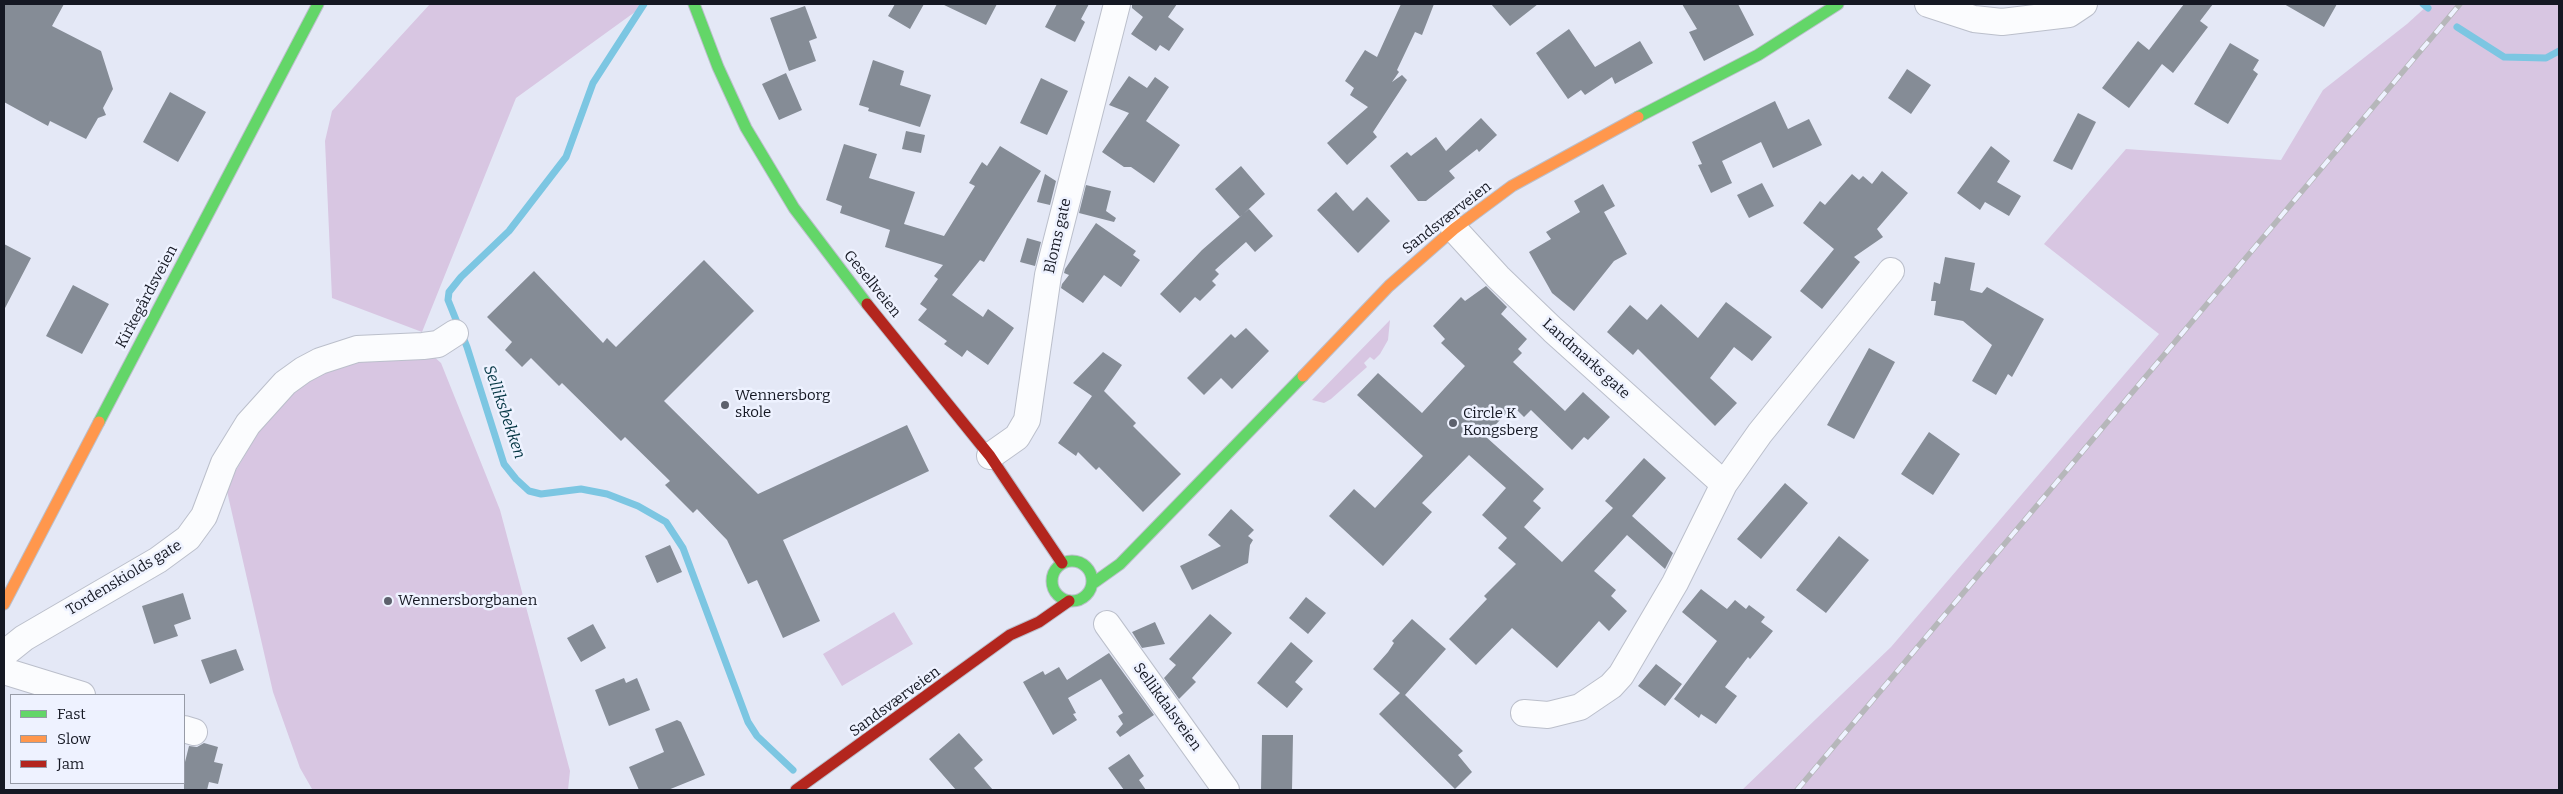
<!DOCTYPE html>
<html>
<head>
<meta charset="utf-8">
<style>
	body { margin:0 }
	#map { position:relative; width:2563px; height:794px; overflow:hidden; background:#e4e8f6; font-family:Bitter,serif }
	canvas { display:block }
	.frame { position:absolute; inset:0; border:5px solid #151823; pointer-events:none }
	.legend { position:absolute; left:10px; top:694px; width:175px; height:90px; box-sizing:border-box; background:#eef2ff; border:1px solid #979ba7; margin:0; padding:6px 9px; list-style:none; font-size:15px; color:#151823 }
	.legend li { display:flex; align-items:center; gap:10px; height:25px }
	.legend b { width:25px; border:1px solid #979ba7 }
</style>
</head>
<body>
<div id="map">
<canvas width="2563" height="794"></canvas>
<div class="frame"></div>
<ul class="legend">
<li><b style="height:6px;background:#63d668"></b>Fast</li>
<li><b style="height:6px;background:#ff974d"></b>Slow</li>
<li><b style="height:6px;background:#b3261e"></b>Jam</li>
</ul>
</div>
<script>
const ctx = document.querySelector('canvas').getContext('2d');
ctx.lineJoin = 'round';
function paint(path, color) {
  ctx.fillStyle = color;
  ctx.fill(path, 'evenodd');
}
function shape(rows) {
  const path = new Path2D();
  for (const r of rows) {
    if (r.length === 3) {
      path.moveTo(r[0] + r[2], r[1]);
      path.arc(r[0], r[1], r[2], 0, 2 * Math.PI);
      continue;
    }
    path.moveTo(r[0], r[1]);
    for (let i = 2; i < r.length; i += 2) path.lineTo(r[i], r[i + 1]);
  }
  return path;
}
function strokePath(path, color, width, dash) {
  ctx.strokeStyle = color;
  ctx.lineWidth = width;
  ctx.lineCap = dash ? 'butt' : 'round';
  ctx.setLineDash(dash || []);
  ctx.stroke(path);
}
function drawText(font, color, halo, rows, align = 'center') {
  ctx.font = font + ' Bitter,serif';
  ctx.lineWidth = 5;
  ctx.setLineDash([]);
  ctx.textBaseline = 'middle';
  ctx.strokeStyle = halo;
  ctx.fillStyle = color;
  for (const [text, x, y, turn = 0] of rows) {
    ctx.save();
    ctx.translate(x, y);
    ctx.rotate((+turn || 0) * Math.PI / 180);
    ctx.textAlign = isNaN(turn) ? turn : align;
    if (halo) ctx.strokeText(text, 0, 0);
    ctx.fillText(text, 0, 0);
    ctx.restore();
  }
}
const green = shape([
	[430,4,646,4,516,98,422,332,332,298,325,141,332,111],
	[2429,4,2559,4,2559,790,1742,790,1891,647,2159,334,2044,244,2126,149,2281,160,2323,90,2407,24],
	[1390,320,1388,340,1380,354,1374,360,1370,357,1364,363,1367,367,1331,399,1324,403,1312,400],
	[410,335,441,363,500,510,570,771,568,790,318,790,312,789,300,768,273,692,226,487,300,362],
	[894,612,913,644,842,686,823,654]
]);
const stream = shape([
	[644,4,593,83,566,157,509,231,461,277,449,292,448,300,467,347,504,464,516,479,529,491,541,494,581,489,607,494,638,506,666,522,683,548,748,722,757,736,793,770],
	[2423,4,2428,8],
	[2457,27,2504,57,2546,58,2559,51]
]);
const building = shape([
	[4,4,64,4,52,26,101,51,113,89,103,108,106,115,98,118,86,139,50,121,48,126,4,102],
	[895,4,924,4,910,29,888,16],
	[942,4,997,4,986,25],
	[1057,4,1089,4,1081,19,1085,22,1075,42,1045,27],
	[1132,4,1177,4,1168,17,1184,29,1169,51,1160,45,1156,51,1131,34,1143,17,1132,8],
	[1401,4,1434,4,1422,35,1415,32,1397,70,1399,72,1392,82,1402,75,1407,80,1373,132,1377,137,1347,165,1327,143,1368,107,1350,95,1354,88,1345,81,1365,50,1377,57],
	[1491,4,1538,4,1510,26],
	[1682,4,1738,4,1754,35,1704,61,1689,32,1697,29],
	[2184,4,2213,4,2200,21,2208,27,2173,73,2162,64,2129,108,2102,88,2138,41,2149,50],
	[2284,4,2337,4,2324,27],
	[805,6,817,38,809,41,816,61,789,71,770,18],
	[1569,29,1595,67,1640,41,1653,63,1615,84,1612,77,1585,95,1581,90,1568,99,1536,53],
	[2230,43,2259,60,2253,70,2258,74,2228,124,2194,104],
	[873,60,904,71,900,85,931,95,920,127,868,111,869,108,859,105],
	[1907,69,1931,85,1911,114,1888,98],
	[786,73,802,110,779,120,762,84],
	[1129,76,1147,88,1155,77,1169,87,1146,121,1180,145,1154,183,1131,167,1124,167,1102,152,1129,113,1109,105],
	[1041,78,1068,91,1047,135,1020,123],
	[170,92,206,112,178,162,143,142],
	[1775,101,1788,129,1809,119,1822,145,1773,168,1761,142,1722,161,1732,183,1711,193,1698,165,1702,164,1692,142],
	[2078,113,2096,122,2072,170,2053,161],
	[1481,118,1497,135,1479,152,1477,149,1449,171,1455,178,1426,201,1418,201,1390,166,1407,152,1411,156,1436,137,1446,151],
	[906,131,925,135,921,153,902,149],
	[844,144,877,154,869,178,915,192,904,224,944,236,975,186,969,183,982,162,987,166,1000,146,1041,171,984,262,980,260,952,295,983,317,988,309,1014,328,988,365,967,350,962,357,944,344,947,341,918,320,927,309,920,304,938,279,934,276,943,265,885,247,890,230,840,213,842,206,826,200],
	[1991,146,2010,161,1997,182,2021,196,2009,216,1985,202,1980,210,1957,193],
	[1241,166,1265,194,1240,217,1215,189],
	[1882,171,1908,193,1877,229,1883,237,1854,257,1860,262,1822,309,1800,291,1834,249,1803,223,1820,201,1825,205,1852,174,1859,180,1863,176,1872,184],
	[1045,174,1056,181,1050,205,1037,202],
	[1762,183,1774,206,1749,218,1737,195],
	[1603,184,1615,206,1604,212,1627,254,1614,261,1574,311,1552,293,1529,252,1551,239,1546,232,1580,212,1574,201],
	[1086,185,1111,191,1106,211,1116,218,1114,222,1079,213],
	[1336,192,1353,211,1367,197,1390,221,1358,253,1317,210],
	[1249,209,1273,236,1255,252,1246,242,1215,270,1219,274,1212,281,1216,285,1200,301,1195,297,1180,313,1160,294,1202,250],
	[1096,223,1136,251,1133,255,1140,260,1121,287,1104,275,1083,303,1061,288,1062,284,1069,275,1064,273,1065,269],
	[1027,238,1041,242,1035,266,1020,262],
	[4,244,31,258,4,310],
	[1945,257,1975,263,1970,290,1982,293,1987,287,2044,319,2012,377,2008,374,1996,395,1972,381,1992,345,1963,321,1934,315,1936,301,1931,301,1934,282,1940,284],
	[704,260,754,311,664,401,758,494,907,425,929,471,783,540,820,621,783,638,757,580,748,584,727,540,697,509,693,513,665,485,670,481,625,437,621,441,562,383,559,386,531,358,522,367,505,350,512,342,487,317,534,271,603,343,607,338,616,347],
	[73,285,109,304,82,354,46,336],
	[1486,286,1507,307,1501,314,1527,339,1518,349,1522,353,1513,362,1565,411,1583,392,1610,417,1588,440,1584,437,1572,450,1531,410,1524,417,1513,406,1485,436,1544,489,1533,501,1541,508,1524,527,1562,562,1613,508,1605,501,1644,458,1666,478,1632,516,1673,553,1665,569,1627,535,1594,571,1616,590,1611,596,1627,611,1609,631,1599,621,1557,668,1512,628,1476,665,1449,639,1487,599,1484,596,1516,564,1498,548,1507,538,1482,515,1506,488,1469,455,1422,503,1432,512,1383,566,1329,516,1354,489,1375,508,1423,456,1357,395,1378,373,1422,413,1465,366,1441,343,1445,339,1433,326,1461,297,1465,301],
	[1726,302,1772,337,1752,361,1734,347,1710,378,1737,403,1715,426,1638,349,1633,355,1607,332,1630,305,1647,320,1661,304,1698,338],
	[1246,328,1269,351,1232,389,1221,378,1204,395,1187,378,1231,334,1235,338],
	[1869,348,1895,362,1854,439,1827,425],
	[1103,352,1122,365,1104,391,1136,423,1133,426,1181,474,1143,512,1099,467,1096,470,1078,452,1076,456,1058,443,1092,396,1073,383],
	[1929,432,1960,454,1933,495,1901,474],
	[1785,483,1808,503,1761,559,1737,539],
	[1231,509,1254,530,1248,536,1253,540,1250,545,1248,563,1192,590,1180,566,1221,546,1208,535],
	[1839,536,1869,560,1826,613,1796,590],
	[670,545,682,572,657,583,645,556],
	[1701,589,1727,609,1735,600,1746,609,1749,605,1765,617,1761,622,1773,631,1750,659,1748,657,1725,687,1737,696,1716,724,1701,714,1699,718,1674,699,1717,641,1682,612],
	[183,593,191,619,174,625,178,636,154,644,142,606],
	[1306,597,1326,613,1308,634,1289,618],
	[1210,614,1232,633,1192,678,1196,682,1179,699,1164,678,1176,665,1169,659],
	[1412,619,1446,649,1405,695,1463,751,1458,755,1472,772,1455,789,1379,714,1400,693,1373,669,1388,652,1394,643,1392,641],
	[1155,622,1165,644,1142,648,1132,632],
	[593,624,606,648,581,662,567,638],
	[1291,642,1313,661,1295,682,1303,689,1287,708,1257,683],
	[236,649,244,670,210,684,201,660],
	[1109,653,1154,715,1120,737,1116,732,1123,724,1118,716,1123,713,1101,679,1068,698,1076,713,1073,714,1077,720,1053,735,1023,682,1043,671,1045,675,1059,667,1067,680],
	[1656,664,1682,684,1665,706,1638,686],
	[624,678,626,683,637,678,650,710,609,726,595,690],
	[677,720,681,722,705,775,668,790,639,790,629,767,664,752,655,729],
	[959,733,983,760,974,768,993,790,956,790,929,759],
	[1262,735,1293,735,1292,790,1261,790],
	[204,743,218,747,214,762,223,764,218,784,209,782,207,790,184,790,184,766,189,746,197,747],
	[1129,754,1144,776,1139,780,1146,790,1124,790,1108,768]
]);
const street = shape([
	[1928,4,1974,19,2002,22,2069,14,2084,4],
	[1454,229,1498,277,1553,330,1724,484],
	[990,456,1017,437,1027,420,1048,275,1117,4],
	[1107,624,1226,790],
	[4,654,24,638,158,560,188,538,204,516,224,463,248,424,285,383,303,370,320,361,357,349,423,346,438,344,455,333],
	[4,671,82,695],
	[1524,713,1548,715,1580,707,1611,686,1621,675,1675,583,1724,484,1760,433,1891,271],
	[184,729,194,732]
]);
const fast = shape([
	[694,4,718,67,746,128,794,208,867,304],
	[1638,117,1758,55,1838,4],
	[99,422,318,4],
	[1072,581,20],
	[1092,584,1120,564,1303,376]
]);
const slow = shape([
	[1303,376,1389,286,1454,229,1512,186,1638,117],
	[4,604,99,422]
]);
const jam = shape([
	[867,304,990,456,1062,563],
	[796,790,1010,635,1039,622,1069,601]
]);
const rail = shape([
	[1797,790,2460,4]
]);
const markers = [
	[725,405,5,"#5d616d"],
	[1453,423,5,"#5d616d"],
	[388,601,5,"#5d616d"]
];
const streetNames = [
	["Sandsværveien",1447,218,-38],
	["Bloms gate",1058,236,-77],
	["Gesellveien",872,284,51],
	["Kirkegårdsveien",147,297,-62],
	["Landmarks gate",1586,359,42],
	["Tordenskiolds gate",124,578,-31],
	["Sandsværveien",895,702,-36],
	["Sellikdalsveien",1167,707,54]
];
const poiNames = [
	["Wennersborg",735,396],
	["skole",735,413],
	["Circle K",1463,414],
	["Kongsberg",1463,431],
	["Wennersborgbanen",398,601]
];
const waterNames = [
	["Selliksbekken",504,412,71]
];
paint(green, '#d8c6e2');
strokePath(stream, '#7cc6e2', 7);
paint(building, '#858c96');
strokePath(street, '#bbbfcb', 28);
strokePath(fast, '#bbbfcb', 13);
strokePath(slow, '#bbbfcb', 13);
strokePath(jam, '#bbbfcb', 13);
strokePath(street, '#fbfcfe', 26);
strokePath(fast, '#63d668', 11);
strokePath(slow, '#ff974d', 11);
strokePath(jam, '#b3261e', 11);
strokePath(rail, '#b6b7ba', 5.5);
strokePath(rail, '#eef2ff', 4, [11]);
for (const [x, y, r, color] of markers) {
  const dot = new Path2D();
  dot.arc(x, y, r, 0, 2 * Math.PI);
  ctx.fillStyle = color;
  ctx.fill(dot);
  strokePath(dot, '#eef2ff', 2);
}
drawText('15px', '#151823', '#eef2ff', streetNames);
drawText('15px', '#151823', '#eef2ff', poiNames, 'left');
drawText('italic 16px', '#033543', '#eef2ff', waterNames);
</script>
</body>
</html>
